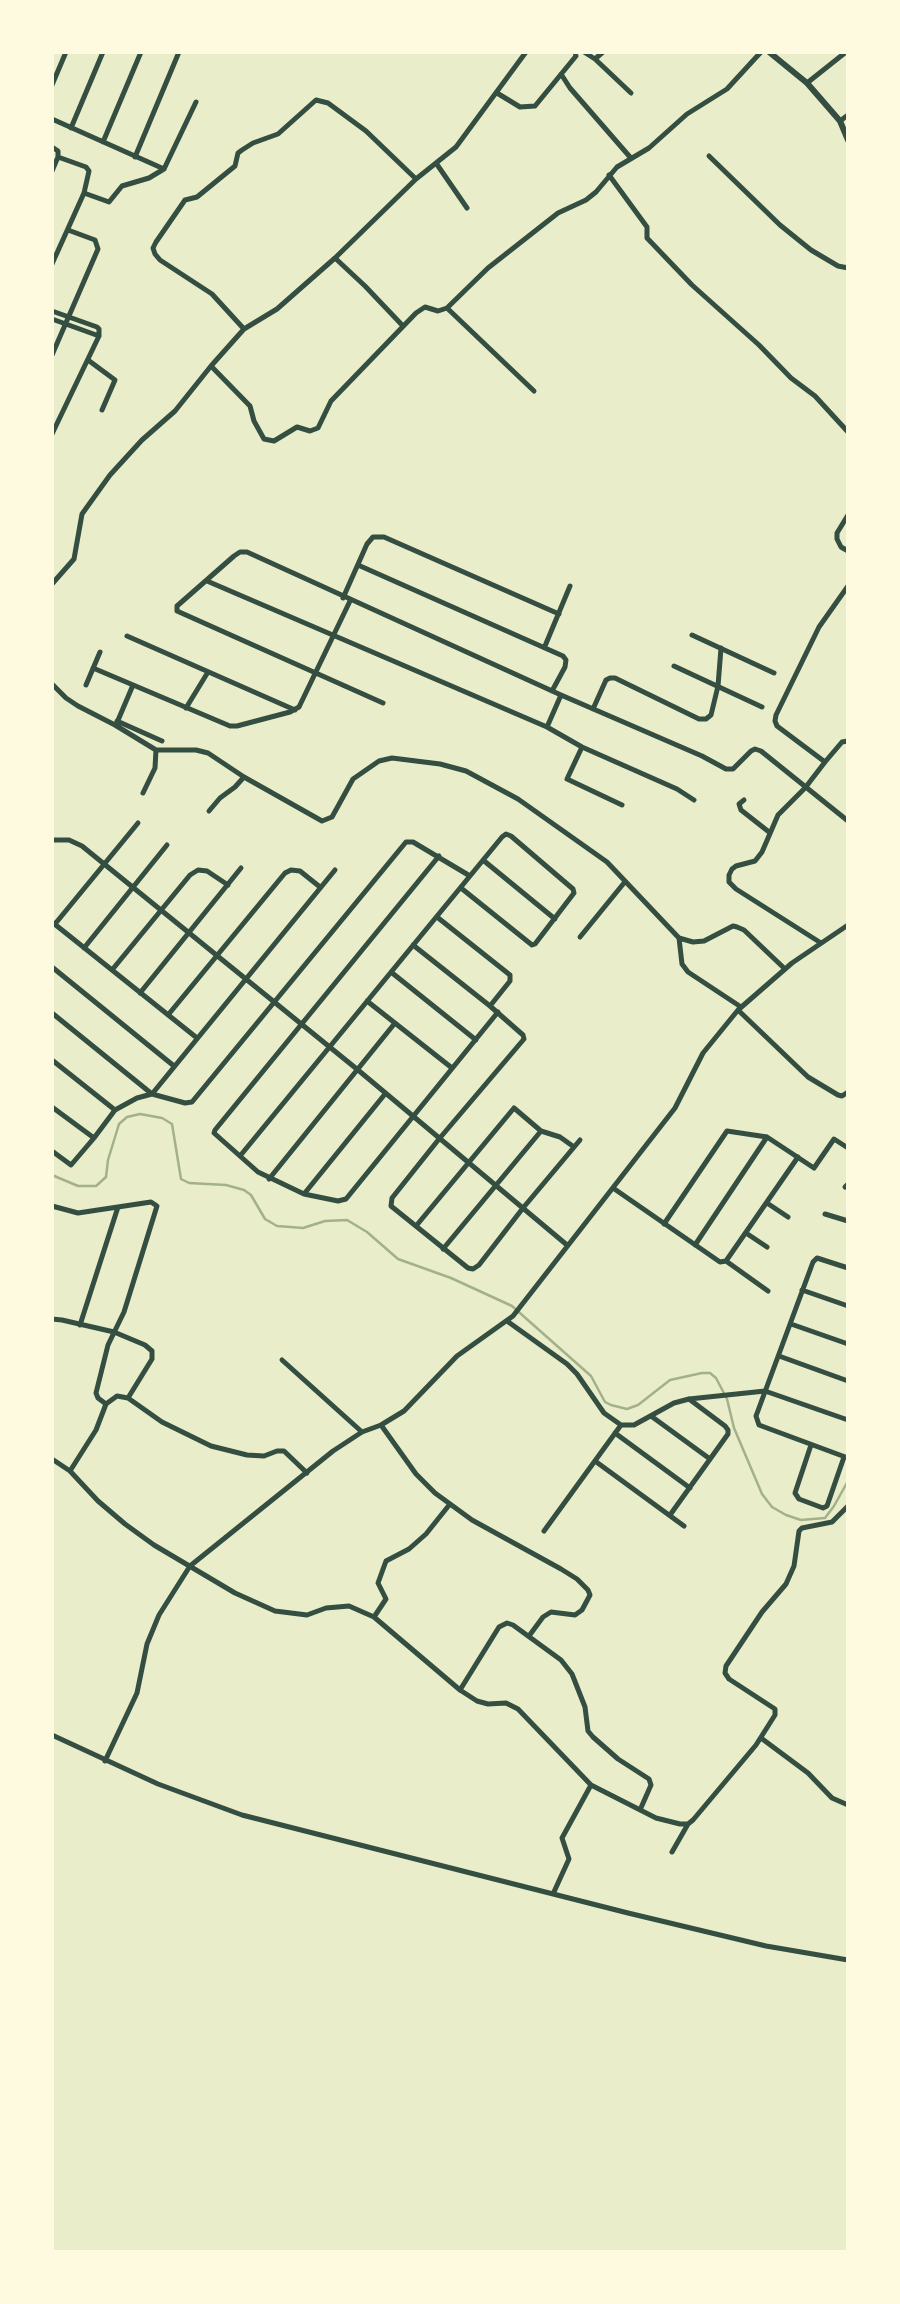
<!DOCTYPE html>
<html>
<head>
<meta charset="utf-8">
<style>
	body { margin:0 }
	#map { position:relative; width:900px; height:2304px; overflow:hidden; background:#e9edc9; font-family:"PT Sans Narrow",sans-serif }
	canvas { display:block }
	.frame { position:absolute; inset:0; border:54px solid #fefae0; pointer-events:none }
</style>
</head>
<body>
<div id="map">
<canvas width="900" height="2304"></canvas>
<div class="frame"></div>
</div>
<script>
const ctx = document.querySelector('canvas').getContext('2d');
ctx.lineJoin = 'round';
function shape(rows) {
  const path = new Path2D();
  for (const r of rows) {
    path.moveTo(r[0], r[1]);
    for (let i = 2; i < r.length; i += 2) path.lineTo(r[i], r[i + 1]);
  }
  return path;
}
function strokePath(path, color, width, dash) {
  ctx.strokeStyle = color;
  ctx.lineWidth = width;
  ctx.lineCap = dash ? 'butt' : 'round';
  ctx.setLineDash(dash || []);
  ctx.stroke(path);
}
const stream = shape([
	[52,1175,78,1186,96,1186,106,1177,108,1160,119,1124,127,1117,140,1114,162,1118,172,1124,181,1179,189,1183,226,1185,244,1190,251,1195,265,1219,277,1226,303,1228,325,1221,347,1220,367,1232,398,1259,451,1278,512,1306,591,1376,605,1402,611,1405,627,1409,638,1405,670,1380,702,1373,710,1373,716,1378,727,1399,734,1428,762,1494,772,1507,786,1515,801,1520,825,1518,834,1506,848,1481]
]);
const minor = shape([
	[584,52,595,59,631,93],
	[595,59,603,52],
	[561,74,570,88,630,157],
	[807,83,846,52],
	[52,85,66,52],
	[497,93,520,107,535,106,576,56,575,52],
	[52,119,164,169,196,102],
	[840,121,848,115],
	[71,128,103,52],
	[103,142,141,52],
	[52,147,58,151,58,157],
	[709,156,780,225,811,250,838,266,848,268],
	[135,157,179,52],
	[436,163,467,208],
	[52,171,58,157,86,167,89,171,84,193,52,264],
	[609,175,647,227,647,238,692,285,759,345,791,378,815,396,848,432],
	[84,193,109,202,122,186,149,178,164,169],
	[335,258,365,286,403,326],
	[447,308,534,391],
	[52,311,97,327,99,329,99,336,52,319],
	[244,329,212,294,160,260,155,254,153,248,156,242,185,200,197,197,235,166,238,153,242,150,253,143,278,134,316,100,328,103,366,131,416,179],
	[52,355,98,249,95,240,68,230],
	[88,360,115,380,102,410],
	[211,366,250,406,254,421,264,439,274,441,297,427,310,431,318,428,331,401,416,313,425,307,438,311,447,308,488,268,558,213,586,200,596,192,617,167,649,148,687,114,727,89,761,52],
	[52,434,99,336],
	[848,515,837,533,837,539,841,547,848,551],
	[358,565,563,656,566,660,565,667,552,691],
	[207,581,547,727,582,747,677,789,694,800],
	[52,584,74,559,82,514,110,475,142,440,175,411,211,366,244,329,277,309,335,258,416,179,456,147,526,52],
	[343,598,367,544,373,537,384,537,559,614],
	[692,635,774,673],
	[127,636,295,710],
	[545,646,570,586],
	[674,666,762,707],
	[93,668,230,726,237,726,290,712,299,707,350,601],
	[52,684,66,698,78,706,115,725,156,750,196,750,208,753,244,777,322,821,332,817,353,779,379,761,392,758,440,764,466,771,518,799,607,862,679,938,693,942,704,941,733,926,737,927,744,930,785,969],
	[86,685,100,652],
	[383,703,177,611,177,606,234,556,240,552,247,552,561,695,702,756,726,769,733,769,751,751,755,749,761,751,848,821],
	[186,708,208,672],
	[593,709,606,680,610,678,615,678,699,719,706,719,711,715,718,686,721,648],
	[117,721,162,741],
	[116,725,133,685],
	[547,727,561,695],
	[582,747,567,779,622,805],
	[825,762,842,742,848,741],
	[143,793,155,768,156,750],
	[744,800,739,804,741,810,769,832],
	[209,811,220,798,235,787,244,777],
	[52,840,69,840,82,846,358,1070,567,1245],
	[483,860,555,919],
	[437,917,510,975,510,981,490,1006,523,1035,524,1039,439,1139,392,1198,391,1206,468,1268,473,1269,479,1265,523,1208,580,1140],
	[52,922,197,1038],
	[55,924,138,823],
	[580,937,624,883],
	[679,938,682,964,688,972,741,1007],
	[821,943,736,889,729,882,729,875,732,869,736,866,755,861,762,852,778,815,805,788,825,762,777,726,775,721,776,715,819,627,848,586],
	[413,945,490,1006],
	[84,948,167,845],
	[52,967,174,1066],
	[112,970,190,875,198,870,207,871,228,885],
	[391,972,476,1040],
	[140,993,241,868],
	[367,1001,452,1068],
	[738,1010,808,1077,838,1095,842,1096,848,1092],
	[52,1013,152,1094,335,870],
	[168,1015,285,873,291,870,300,871,320,887],
	[52,1060,115,1110],
	[385,1094,304,1194,258,1172,214,1133,215,1130,439,856],
	[52,1107,94,1138,115,1110,137,1098,152,1094,185,1103,192,1102,406,842,413,842,470,876],
	[52,1151,71,1165,94,1138],
	[240,1156,502,837,506,834,511,836,573,889,574,893,535,944,532,945,461,888],
	[269,1179,395,1023],
	[845,1187,848,1184],
	[613,1188,720,1262,726,1261,798,1157],
	[304,1194,338,1201,346,1199,498,1012],
	[767,1203,788,1217],
	[52,1206,78,1213,151,1202,157,1206,124,1312,108,1345,96,1393,98,1398,106,1404],
	[825,1214,848,1221],
	[664,1224,727,1131,767,1137,814,1168,834,1139,848,1148],
	[416,1226,514,1108,541,1131,560,1137,574,1147],
	[746,1233,767,1247],
	[695,1245,767,1137],
	[443,1249,541,1131],
	[726,1261,768,1291],
	[848,1268,817,1258,813,1262,756,1416,759,1425,848,1458],
	[802,1290,848,1306],
	[52,1319,62,1320,114,1332,145,1345,152,1351,152,1359,128,1398],
	[507,1321,567,1364,577,1374,604,1413,621,1425,634,1425,674,1403,689,1399,765,1391,848,1420],
	[791,1324,848,1344],
	[80,1325,118,1207],
	[779,1356,848,1381],
	[282,1360,362,1432],
	[651,1416,710,1459],
	[381,1425,416,1474,435,1493,472,1520,561,1569,577,1579,588,1590,590,1595,582,1610,575,1615,551,1612,543,1617,529,1636],
	[615,1433,690,1488],
	[811,1445,795,1493,799,1499,823,1508,827,1506,844,1457],
	[52,1459,70,1471,98,1501,125,1524,154,1545,235,1593,275,1611,307,1615,326,1608,349,1606,374,1617,460,1690,477,1701,488,1704,506,1703,518,1709,591,1785,656,1818,680,1824,688,1824,693,1820,756,1745,775,1715,775,1709,729,1679,725,1673,726,1666,762,1612,786,1584,794,1566,799,1531,802,1528,832,1522,848,1506],
	[595,1461,684,1526],
	[70,1471,96,1430,106,1404,117,1396,128,1398,162,1422,211,1446,247,1455,264,1456,277,1451,284,1451,307,1473],
	[670,1515,728,1434,728,1430,725,1426,689,1399],
	[544,1531,621,1425],
	[374,1617,386,1599,378,1583,386,1561,409,1549,426,1534,450,1504],
	[460,1690,499,1627,507,1623,513,1625,561,1660,572,1674,585,1707,588,1731,593,1737,618,1759,649,1779,651,1785,640,1810],
	[52,1735,158,1784,242,1815,628,1913,766,1946,848,1960],
	[761,1738,808,1773,832,1798,848,1805],
	[105,1761,137,1693,147,1644,159,1615,190,1566,333,1451,362,1432,381,1425,404,1411,457,1356,513,1316,675,1108,703,1053,738,1010,792,963,848,925],
	[672,1852,688,1824],
	[553,1894,569,1859,562,1838,591,1785]
]);
const tertiary = shape([
	[769,52,807,83,840,121,848,140]
]);
strokePath(stream, '#a3b18a', 2.5);
strokePath(minor, '#344e41', 5);
strokePath(tertiary, '#344e41', 6);
</script>
</body>
</html>
